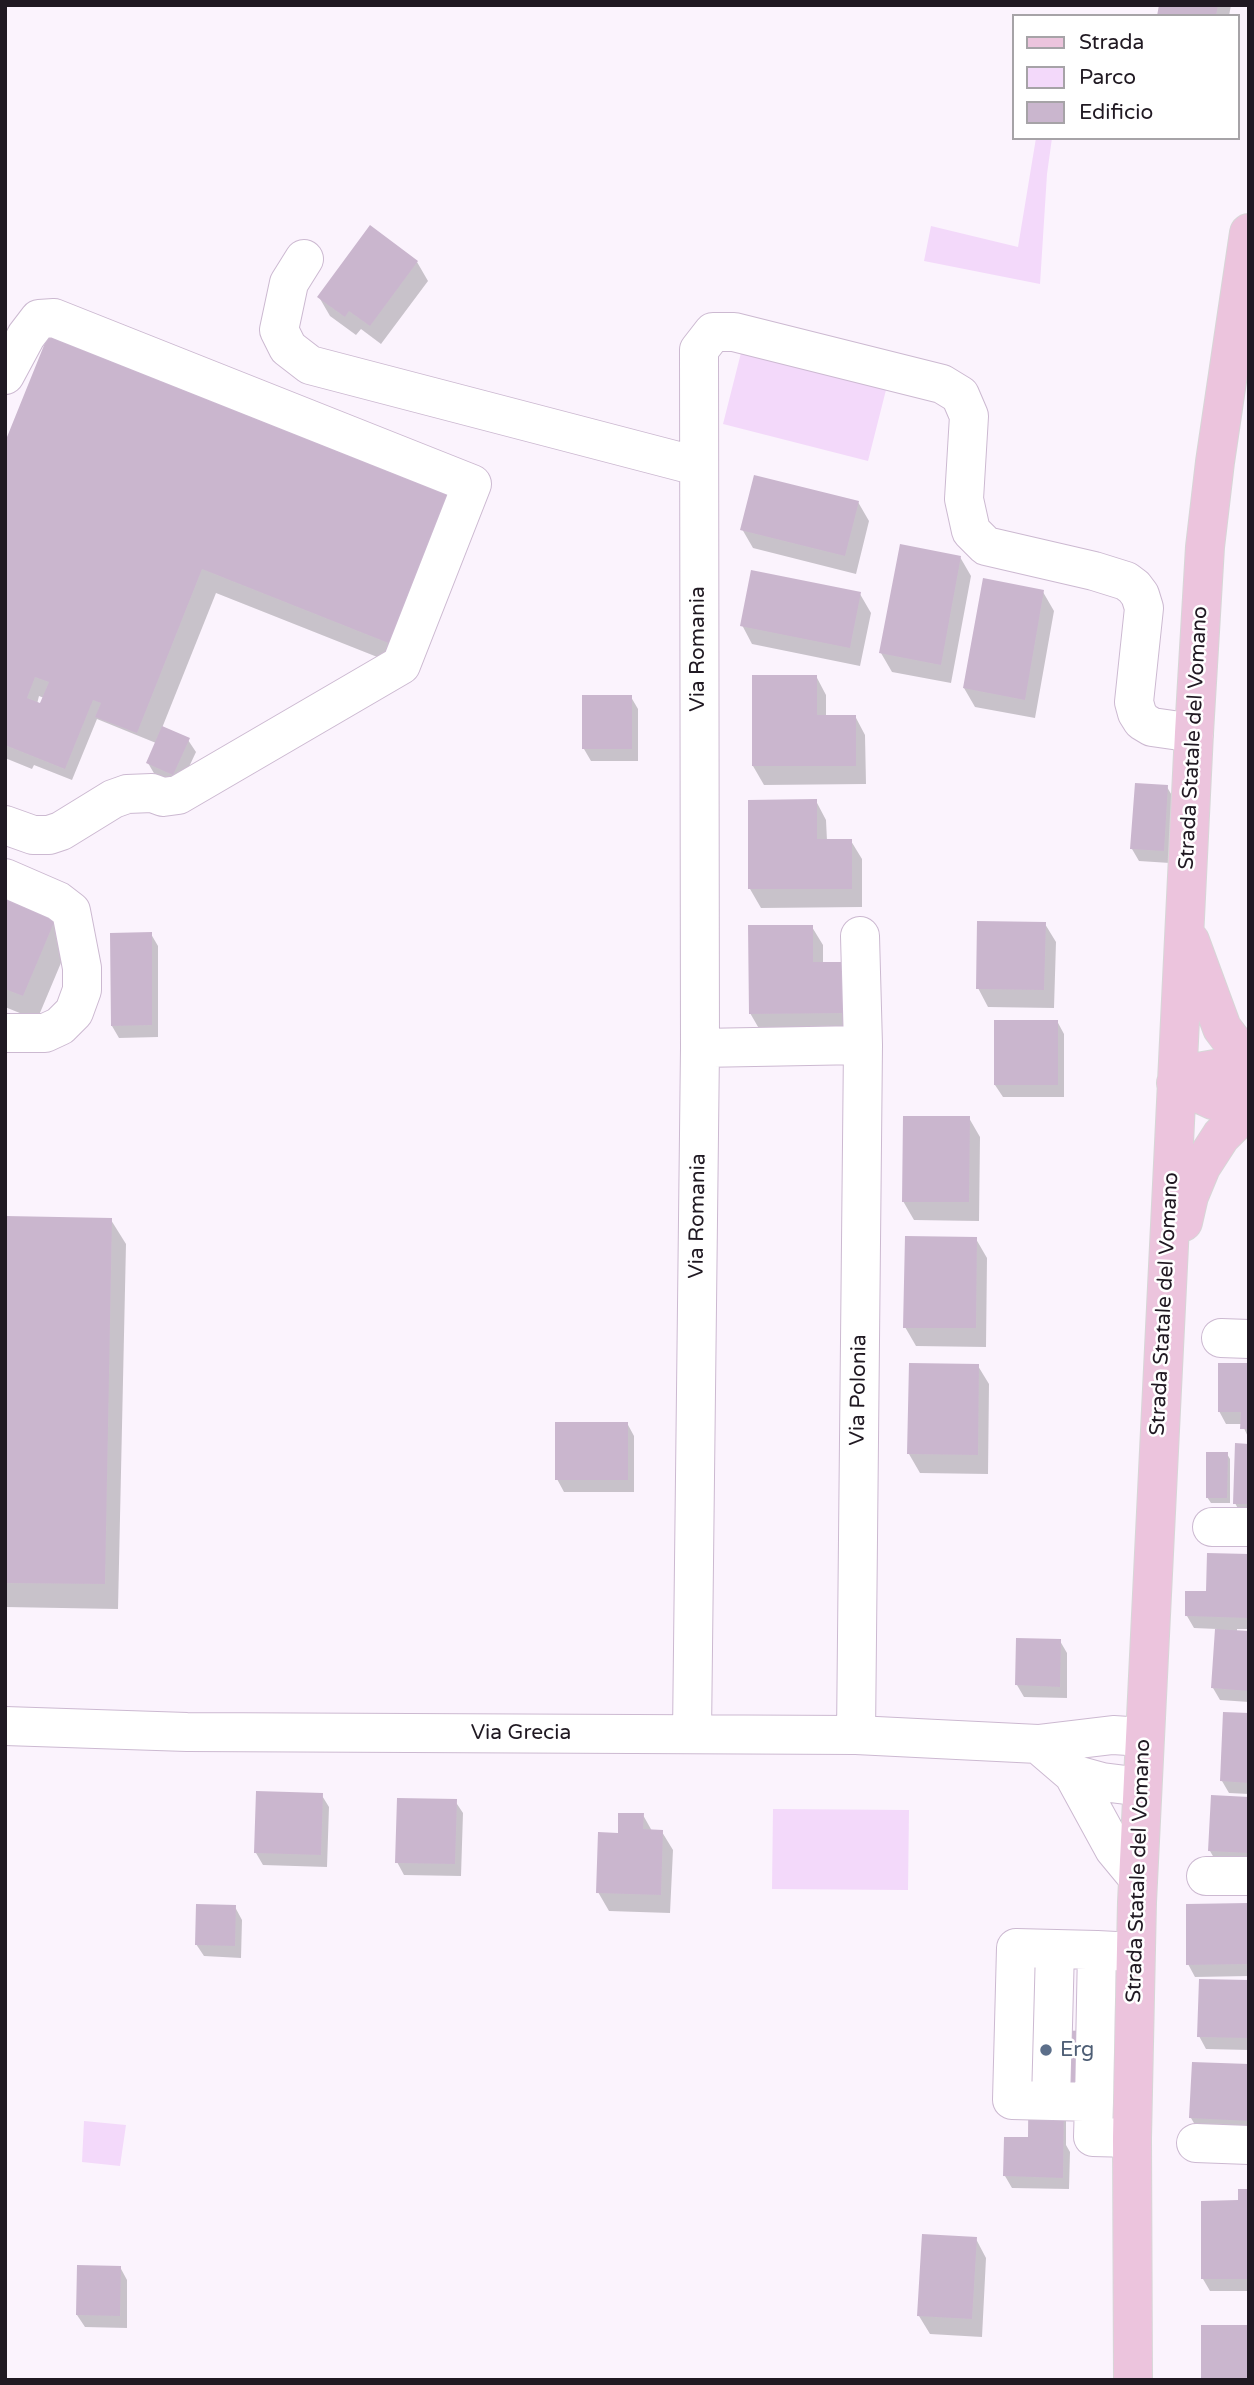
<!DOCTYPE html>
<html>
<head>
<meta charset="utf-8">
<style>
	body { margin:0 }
	#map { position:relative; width:1254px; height:2385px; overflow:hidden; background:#fbf3fd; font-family:"Varela Round",sans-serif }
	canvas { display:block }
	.frame { position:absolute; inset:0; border:7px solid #201922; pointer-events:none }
	.legend { position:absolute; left:1012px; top:14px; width:228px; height:126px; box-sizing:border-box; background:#fff; border:2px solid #a6a3a7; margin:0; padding:9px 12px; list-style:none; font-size:21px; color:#201922 }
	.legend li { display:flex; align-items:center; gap:14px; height:35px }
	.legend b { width:35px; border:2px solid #a6a3a7 }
</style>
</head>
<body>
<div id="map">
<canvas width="1254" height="2385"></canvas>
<div class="frame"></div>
<ul class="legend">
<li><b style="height:9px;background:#ecc4dd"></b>Strada</li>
<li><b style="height:19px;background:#f3d9fa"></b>Parco</li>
<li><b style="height:19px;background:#cab6ce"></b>Edificio</li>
</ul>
</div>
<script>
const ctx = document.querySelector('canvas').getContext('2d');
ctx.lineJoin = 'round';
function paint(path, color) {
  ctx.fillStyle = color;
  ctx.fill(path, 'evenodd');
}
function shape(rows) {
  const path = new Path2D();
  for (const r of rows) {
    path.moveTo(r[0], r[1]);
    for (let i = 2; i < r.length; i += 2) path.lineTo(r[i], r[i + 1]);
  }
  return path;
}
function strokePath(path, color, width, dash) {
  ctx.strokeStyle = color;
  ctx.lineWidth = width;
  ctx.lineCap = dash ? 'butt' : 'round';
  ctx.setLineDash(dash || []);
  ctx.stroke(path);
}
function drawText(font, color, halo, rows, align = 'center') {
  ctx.font = font + ' "Varela Round",sans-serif';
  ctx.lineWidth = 5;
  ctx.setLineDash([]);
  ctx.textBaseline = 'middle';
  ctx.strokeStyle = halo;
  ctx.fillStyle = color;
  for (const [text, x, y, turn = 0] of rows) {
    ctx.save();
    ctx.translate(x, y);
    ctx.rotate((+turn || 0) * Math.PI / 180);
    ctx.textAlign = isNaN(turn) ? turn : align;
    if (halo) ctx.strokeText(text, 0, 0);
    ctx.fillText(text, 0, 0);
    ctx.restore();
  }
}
const green = shape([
	[1036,138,1052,138,1047,174,1040,284,924,261,931,226,1018,247],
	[743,345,888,382,868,461,723,424],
	[773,1809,909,1810,908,1890,772,1889],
	[84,2121,126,2125,120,2166,82,2162]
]);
const shadow = shape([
	[1161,5,1231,5,1229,16,1159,16],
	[417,262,428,281,381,344,361,329,356,335,330,316,319,297],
	[5,447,451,495,405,668,216,593,162,728,188,740,196,752,180,786,155,775,148,763,156,743,97,719,72,780,34,765,32,769,5,758],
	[39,696,44,698,39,705,37,704],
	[858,502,869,521,856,574,753,548,742,529],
	[960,557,971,576,951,683,892,672,881,653],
	[1043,592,1054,611,1035,718,975,707,964,688],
	[860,594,871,613,860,666,752,644,742,625],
	[816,676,826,695,826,717,855,716,865,735,866,784,764,785,753,766],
	[631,697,638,709,638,761,591,761,584,749],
	[1167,787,1174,799,1170,863,1139,861,1132,849],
	[816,801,826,820,827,841,851,841,862,859,862,907,761,908,750,889],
	[5,893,56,915,71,939,37,1020,5,1007],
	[1045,924,1056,942,1054,1008,988,1007,978,988],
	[812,927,823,945,823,964,859,1031,761,1032,750,1013],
	[151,934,158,946,158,1037,119,1038,112,1026],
	[1057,1021,1064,1034,1064,1097,1003,1097,995,1085],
	[969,1118,980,1137,979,1221,914,1220,903,1201],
	[5,1218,111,1220,126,1244,118,1609,5,1607],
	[976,1239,987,1258,986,1347,916,1346,905,1327],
	[1249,1364,1249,1439,1242,1424,1226,1424,1219,1411],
	[978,1366,989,1384,988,1474,920,1473,909,1454],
	[627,1423,634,1436,634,1492,564,1492,557,1479],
	[1249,1445,1249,1516,1242,1516,1235,1503],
	[1227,1454,1230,1459,1230,1503,1211,1503,1207,1497],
	[1249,1556,1249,1629,1237,1629,1237,1632,1249,1633,1249,1702,1220,1700,1213,1688,1217,1629,1194,1628,1187,1616],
	[1060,1641,1067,1653,1067,1698,1024,1697,1017,1685],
	[1249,1714,1249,1794,1229,1793,1222,1781],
	[321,1794,329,1807,327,1867,263,1865,256,1853],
	[1249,1799,1249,1865,1217,1863,1210,1851],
	[455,1801,463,1813,461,1876,404,1875,397,1862],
	[643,1815,652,1831,662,1832,673,1850,670,1913,609,1911,598,1892,619,1835],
	[1249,1905,1249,1976,1195,1977,1188,1964],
	[235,1907,242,1920,241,1958,204,1956,196,1944],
	[1249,1982,1249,2050,1206,2049,1199,2036],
	[1249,2065,1249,2132,1198,2130,1191,2118],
	[1066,2103,1066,2145,1070,2152,1069,2189,1012,2188,1005,2176,1029,2139],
	[1249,2190,1249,2291,1210,2291,1203,2279,1240,2202],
	[976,2239,986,2258,982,2337,930,2334,919,2316],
	[120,2267,127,2280,127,2328,85,2327,77,2315]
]);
const building = shape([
	[1159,5,1218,5,1216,16,1157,16],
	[370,225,418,261,370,326,349,311,345,317,317,297],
	[49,333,452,493,391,644,202,569,137,733,95,717,101,703,93,700,65,769,5,745,5,442],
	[35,677,49,682,40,703,27,698],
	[754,475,859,501,845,556,740,530],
	[900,544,961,556,941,665,879,653],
	[751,570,861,592,850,648,740,626],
	[983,578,1044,590,1025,700,963,688],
	[752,675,817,675,817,715,856,715,856,766,752,766],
	[582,695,632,695,632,749,582,749],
	[162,726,190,738,173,775,146,763],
	[1135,783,1168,785,1164,851,1130,849],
	[817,799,817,839,852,839,852,889,748,889,748,800],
	[5,891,58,913,23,996,5,989],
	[977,921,1046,922,1044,990,976,989],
	[748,925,813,925,813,962,849,962,850,1013,749,1014],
	[152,932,152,1025,111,1026,110,933],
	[994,1020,1058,1020,1058,1085,994,1085],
	[903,1116,970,1116,969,1202,902,1202],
	[5,1216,112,1218,105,1584,5,1583],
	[905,1236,977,1237,976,1328,903,1328],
	[909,1363,979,1364,978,1455,907,1454],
	[1218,1363,1249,1363,1249,1429,1240,1429,1241,1412,1218,1412],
	[555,1422,628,1422,628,1480,555,1480],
	[1235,1443,1249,1444,1249,1504,1233,1504],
	[1206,1452,1228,1452,1227,1498,1206,1498],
	[1207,1553,1249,1554,1249,1618,1185,1616,1185,1591,1206,1591],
	[1215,1629,1249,1631,1249,1691,1211,1688],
	[1016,1638,1061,1639,1060,1687,1015,1685],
	[1223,1712,1249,1713,1249,1783,1220,1781],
	[256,1791,323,1793,321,1855,254,1853],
	[1211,1795,1249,1797,1249,1853,1208,1851],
	[397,1798,457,1799,455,1864,395,1863],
	[618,1813,644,1813,643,1829,663,1830,661,1895,596,1893,598,1832,618,1833],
	[1249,1903,1249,1964,1186,1965,1186,1904],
	[196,1904,236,1905,235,1946,195,1945],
	[1199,1979,1249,1980,1249,2038,1197,2037],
	[1029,2030,1097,2031,1096,2098,1064,2098,1063,2178,1003,2176,1004,2137,1028,2137],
	[1192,2062,1249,2064,1249,2121,1189,2118],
	[1238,2189,1249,2189,1249,2279,1201,2279,1201,2201,1238,2200],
	[922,2234,977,2237,972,2319,917,2316],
	[77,2265,121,2266,120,2316,76,2315],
	[1201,2325,1249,2325,1249,2380,1201,2380]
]);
const minor = shape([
	[304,259,289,283,279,330,288,348,310,365,697,466],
	[5,375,26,336,39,319,54,318,472,484,401,665,178,795,163,797,152,793,127,794,113,799,61,831,49,835,33,835,5,825],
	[5,878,58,901,71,911,82,968,82,990,74,1012,60,1026,45,1033,5,1033],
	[860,936,863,1045],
	[700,1048,863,1045,856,1735],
	[1221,1338,1249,1339],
	[1212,1527,1249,1527],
	[5,1726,187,1732,856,1735,1038,1744,1113,1735,1144,1737],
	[692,1734,700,1048,699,350,713,332,734,332,942,384,960,395,969,416,964,499,971,531,986,546,1094,571,1126,581,1134,587,1140,595,1144,608,1134,702,1137,713,1142,721,1152,727,1194,733],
	[1038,1744,1073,1774,1114,1849,1138,1878],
	[1073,1774,1102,1782,1142,1787],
	[1206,1876,1249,1876],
	[1097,1950,1094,2102,1012,2100,1016,1948,1097,1950,1135,1952],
	[1051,2101,1055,1949],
	[1094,2102,1093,2137,1132,2138],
	[1196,2143,1249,2145]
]);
const major = shape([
	[1190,941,1222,1028,1240,1052,1249,1058],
	[1176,1083,1213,1100,1249,1106],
	[1176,1083,1198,1072,1221,1068,1249,1068],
	[1183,1222,1189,1196,1201,1167,1221,1136,1238,1119,1249,1114],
	[1133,2380,1132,2138,1137,1902,1194,733,1205,547,1215,462,1249,233]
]);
const markers = [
	[1046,2050,7,"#5c6f8a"]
];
const streetNames = [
	["Via Romania",698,649,-90],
	["Strada Statale del Vomano",1194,738,-87],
	["Via Romania",698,1216,-89],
	["Strada Statale del Vomano",1165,1304,-87],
	["Via Polonia",859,1390,-89],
	["Via Grecia",521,1733],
	["Strada Statale del Vomano",1139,1871,-88]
];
const serviceNames = [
	["Erg",1060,2050]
];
paint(green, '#f3d9fa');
paint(shadow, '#0003');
paint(building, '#cab6ce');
strokePath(minor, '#ccb9d1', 40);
strokePath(major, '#d7d6d7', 40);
strokePath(minor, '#fff', 38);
strokePath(major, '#ecc4dd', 38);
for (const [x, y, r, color] of markers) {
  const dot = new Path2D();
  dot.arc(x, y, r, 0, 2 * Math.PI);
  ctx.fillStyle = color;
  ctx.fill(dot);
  strokePath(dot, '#fff', 2.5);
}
drawText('21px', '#201922', '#fff', streetNames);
drawText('21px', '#4e5e75', '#fff', serviceNames, 'left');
</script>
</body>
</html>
